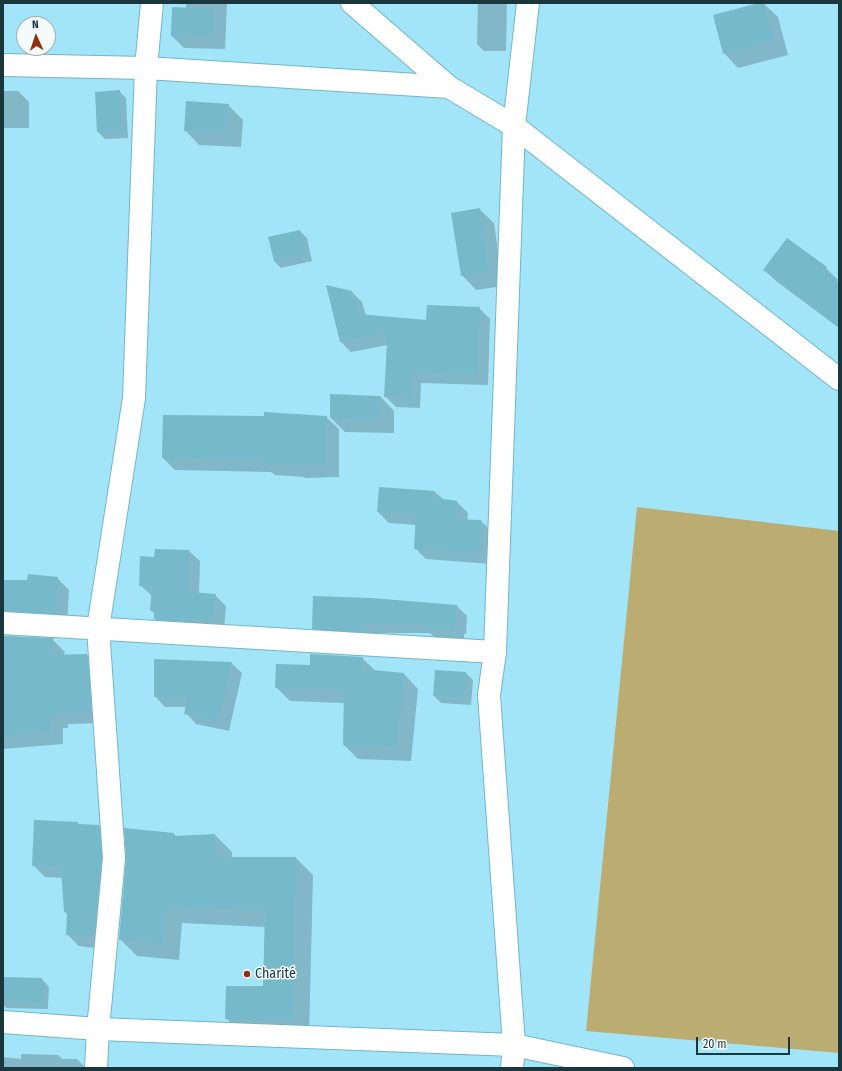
<!DOCTYPE html>
<html>
<head>
<meta charset="utf-8">
<style>
	body { margin:0 }
	#map { position:relative; width:842px; height:1071px; overflow:hidden; background:#a2e5f8; font-family:"Fira Sans Condensed",sans-serif }
	canvas { display:block }
	.frame { position:absolute; inset:0; border:4px solid #1b373e; pointer-events:none }
	.north { position:absolute; left:16px; top:16px; width:40px; height:40px; box-sizing:border-box; background:#f5fbfd; border:1px solid #9eadb1; border-radius:50%; rotate:357deg; font-size:11px; font-weight:700; line-height:16px; text-align:center; color:#1b373e }
	.north::after { content:''; display:block; margin:auto; width:14px; height:18px; background:#952e0b; clip-path:polygon(50% 0,100% 100%,50% 72%,0 100%) }
	.scale { position:absolute; left:696px; top:1037px; width:94px; height:18px; box-sizing:border-box; border:2px solid #1b373e; border-top:0; padding-left:5px; font-size:12px; line-height:14px; white-space:nowrap; color:#1b373e; -webkit-text-stroke:3px #f5fbfd; paint-order:stroke }
</style>
</head>
<body>
<div id="map">
<canvas width="842" height="1071"></canvas>
<div class="frame"></div>
<div class="north">N</div>
<div class="scale">20 m</div>
</div>
<script>
const ctx = document.querySelector('canvas').getContext('2d');
ctx.lineJoin = 'round';
function paint(path, color) {
  ctx.fillStyle = color;
  ctx.fill(path, 'evenodd');
}
function shape(rows) {
  const path = new Path2D();
  for (const r of rows) {
    path.moveTo(r[0], r[1]);
    for (let i = 2; i < r.length; i += 2) path.lineTo(r[i], r[i + 1]);
  }
  return path;
}
function strokePath(path, color, width, dash) {
  ctx.strokeStyle = color;
  ctx.lineWidth = width;
  ctx.lineCap = dash ? 'butt' : 'round';
  ctx.setLineDash(dash || []);
  ctx.stroke(path);
}
function drawText(font, color, halo, rows, align = 'center') {
  ctx.font = font + ' "Fira Sans Condensed",sans-serif';
  ctx.lineWidth = 3;
  ctx.setLineDash([]);
  ctx.textBaseline = 'middle';
  ctx.strokeStyle = halo;
  ctx.fillStyle = color;
  for (const [text, x, y, turn = 0] of rows) {
    ctx.save();
    ctx.translate(x, y);
    ctx.rotate((+turn || 0) * Math.PI / 180);
    ctx.textAlign = isNaN(turn) ? turn : align;
    if (halo) ctx.strokeText(text, 0, 0);
    ctx.fillText(text, 0, 0);
    ctx.restore();
  }
}
const green = shape([
	[637,507,839,531,839,1053,586,1031]
]);
const shadow = shape([
	[186,3,227,3,225,49,184,48,172,36,186,9],
	[478,3,507,3,506,51,484,51,477,44],
	[763,3,778,17,788,55,738,68,724,53],
	[3,91,18,91,29,102,29,128,3,128],
	[119,91,126,98,128,138,105,139,98,132],
	[228,105,243,120,241,147,199,145,185,130],
	[479,209,494,223,503,286,476,290,462,275],
	[300,231,307,238,312,261,281,268,274,261],
	[787,239,826,268,838,280,836,282,839,284,839,328,776,281,764,269],
	[351,291,362,302,366,316,427,321,479,308,490,319,488,385,421,383,420,408,396,407,385,396,388,345,351,352,341,342],
	[380,396,394,411,394,433,345,432,331,418],
	[326,417,339,429,339,477,305,478,304,477,275,475,271,472,175,470,163,458],
	[380,488,435,492,444,500,457,502,468,513,467,521,481,521,492,532,491,564,426,559,415,548,417,525,389,523,378,512],
	[189,551,200,561,199,594,215,595,226,606,224,629,166,630,155,619,155,614,151,610,152,596,140,585,155,558],
	[57,578,69,590,67,625,3,633,3,581,28,581],
	[457,606,467,616,466,634,464,634,464,639,434,637,430,633,374,633,374,641,323,638,313,628],
	[3,636,52,639,65,652,64,655,87,655,99,667,103,723,68,724,68,728,63,728,63,744,3,749],
	[362,658,376,671,404,674,418,689,411,761,358,759,344,745,345,703,290,701,276,687,311,666],
	[231,663,242,673,229,731,196,724,186,713,187,707,165,707,155,696],
	[466,673,473,680,471,705,441,703,434,696],
	[78,823,80,825,99,826,111,838,105,949,79,946,67,934,68,915,65,912,63,878,45,877,33,865],
	[174,834,177,837,215,835,232,852,232,858,296,858,313,875,309,1037,243,1035,226,1018,264,987,265,927,182,923,179,960,137,956,120,939],
	[3,978,42,979,49,987,48,1009,6,1008,3,1004],
	[21,1054,58,1055,62,1059,77,1059,86,1068,3,1068,3,1057,21,1059]
]);
const building = shape([
	[759,3,764,3,774,41,723,54,713,15],
	[172,7,215,9,213,38,171,36],
	[120,90,122,131,97,132,95,92],
	[186,101,229,104,227,134,184,131],
	[480,208,489,272,461,276,451,213],
	[300,230,306,254,274,261,268,237],
	[787,238,827,267,824,271,839,283,839,326,763,270],
	[326,285,352,291,359,314,426,320,427,305,480,307,478,375,411,372,410,398,384,397,387,342,385,342,386,333,340,342],
	[330,394,380,396,380,420,330,418],
	[264,412,327,416,327,465,292,466,292,465,261,463,261,460,162,458,163,415,264,416],
	[379,487,435,491,429,497,457,501,455,519,481,520,480,553,414,549,416,512,413,515,377,512],
	[155,549,189,550,189,592,216,594,213,619,184,621,154,619,154,611,150,611,152,586,139,586,140,556,154,557],
	[28,574,58,577,55,614,3,611,3,580,27,580],
	[313,596,371,598,457,605,456,624,454,624,454,630,423,627,423,624,365,624,364,632,312,629],
	[3,636,53,638,51,655,87,654,91,711,56,713,56,716,51,717,51,733,3,736],
	[310,654,363,657,362,669,404,673,397,747,343,745,344,690,275,688,276,664,310,665],
	[154,659,232,662,219,721,184,714,188,697,154,697],
	[435,670,466,672,464,699,433,696],
	[34,820,78,822,78,824,99,825,101,858,94,937,66,935,67,912,64,912,61,867,32,866],
	[124,828,174,833,174,836,215,834,217,857,296,857,293,1020,225,1019,226,986,263,986,265,911,165,907,163,944,119,940,126,859],
	[3,977,42,978,42,1003,3,1001]
]);
const street = shape([
	[352,3,449,87,514,126,839,379],
	[3,65,146,68,449,87],
	[3,623,495,652],
	[3,1022,98,1029,514,1045,623,1068],
	[96,1068,98,1029,114,858,98,628,134,398,146,68,152,3]
]);
const secondary = shape([
	[512,1068,514,1045,489,695,495,652,514,126,528,3]
]);
const markers = [
	[247,974,4,"#952e0b"]
];
const poiNames = [
	["Charité",255,974]
];
paint(green, '#bbad71');
paint(shadow, '#0003');
paint(building, '#76b9cb');
strokePath(street, '#73b5c7', 24);
strokePath(secondary, '#73b5c7', 24);
strokePath(street, '#fff', 22);
strokePath(secondary, '#fff', 22);
for (const [x, y, r, color] of markers) {
  const dot = new Path2D();
  dot.arc(x, y, r, 0, 2 * Math.PI);
  ctx.fillStyle = color;
  ctx.fill(dot);
  strokePath(dot, '#f5fbfd', 1.5);
}
drawText('14px', '#1b373e', '#f5fbfd', poiNames, 'left');
</script>
</body>
</html>
